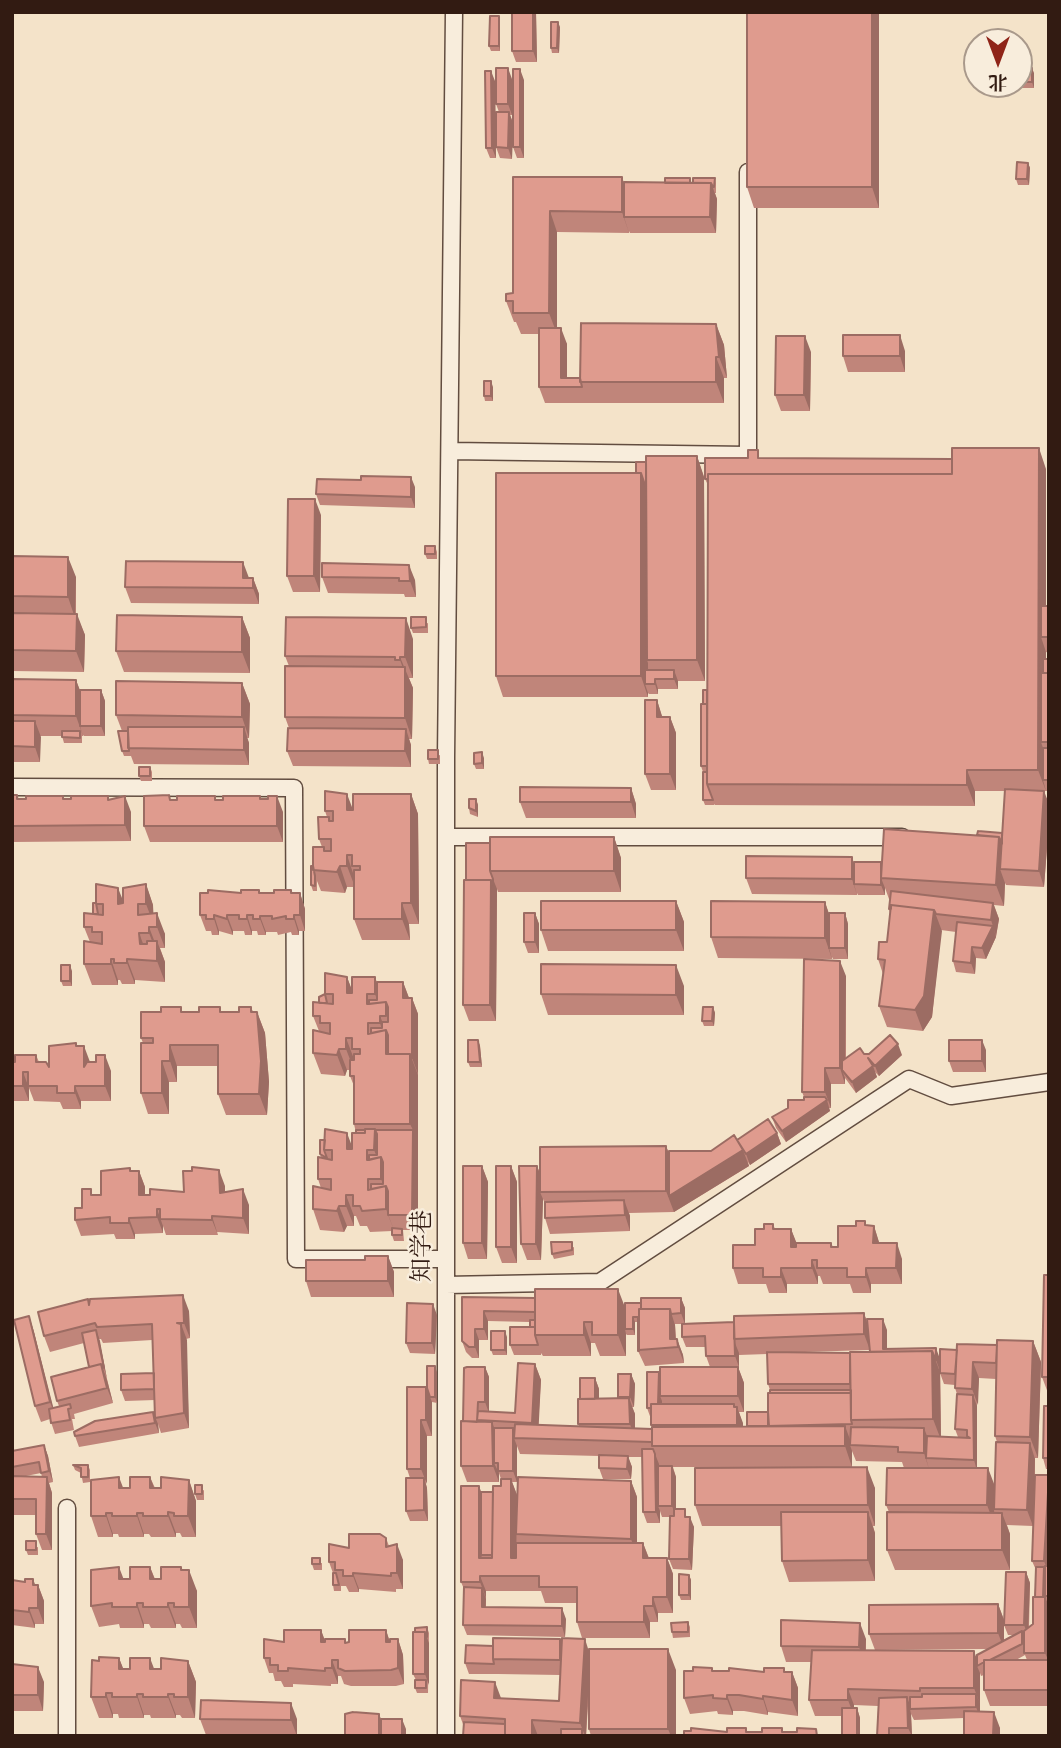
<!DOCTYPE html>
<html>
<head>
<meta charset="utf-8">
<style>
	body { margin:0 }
	#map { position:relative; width:1061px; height:1748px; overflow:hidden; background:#f4e3c9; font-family:"Libre Bodoni","Noto Serif SC",serif }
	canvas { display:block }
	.frame { position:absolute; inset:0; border:14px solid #321b12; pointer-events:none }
	.north { position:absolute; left:963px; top:28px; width:70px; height:70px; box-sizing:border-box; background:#f8eddc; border:2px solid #a9998b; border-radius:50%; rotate:180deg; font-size:19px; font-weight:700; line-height:28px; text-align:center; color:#321b12 }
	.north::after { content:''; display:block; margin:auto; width:24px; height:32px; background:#8f2418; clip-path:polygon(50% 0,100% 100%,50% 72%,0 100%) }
</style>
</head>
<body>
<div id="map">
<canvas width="1061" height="1748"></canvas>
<div class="frame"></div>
<div class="north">北</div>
</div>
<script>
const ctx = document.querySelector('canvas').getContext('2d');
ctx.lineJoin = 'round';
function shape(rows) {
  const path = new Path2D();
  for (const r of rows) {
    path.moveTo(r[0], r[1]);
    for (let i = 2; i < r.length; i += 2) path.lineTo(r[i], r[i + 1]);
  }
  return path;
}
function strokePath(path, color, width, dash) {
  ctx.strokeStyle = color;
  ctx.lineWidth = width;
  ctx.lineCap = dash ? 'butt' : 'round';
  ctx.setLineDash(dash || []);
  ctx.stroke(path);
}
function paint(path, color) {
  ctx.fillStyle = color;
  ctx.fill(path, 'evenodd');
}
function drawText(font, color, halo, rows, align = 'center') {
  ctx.font = font + ' "Libre Bodoni","Noto Serif SC",serif';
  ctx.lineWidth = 5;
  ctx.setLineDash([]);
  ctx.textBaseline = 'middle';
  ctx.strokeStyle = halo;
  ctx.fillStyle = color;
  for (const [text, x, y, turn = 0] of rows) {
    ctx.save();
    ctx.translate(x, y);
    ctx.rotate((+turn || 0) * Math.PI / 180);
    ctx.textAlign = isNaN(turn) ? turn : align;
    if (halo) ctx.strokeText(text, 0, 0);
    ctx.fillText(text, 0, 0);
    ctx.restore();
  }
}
const minor = shape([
	[450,451,748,455,748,172],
	[12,787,294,788,296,1259,446,1259],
	[446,837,902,837],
	[446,1285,600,1282,909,1079,951,1096,1049,1082],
	[67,1508,67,1736],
	[446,1736,446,757,454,12]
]);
const wall = shape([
	[536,12,537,62,516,62,512,51],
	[879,12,879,208,754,208,747,187],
	[500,22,500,51,491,51,489,46],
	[560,27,559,53,552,53,551,48],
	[1019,68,1034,73,1034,88,1019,88,1018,84,1019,84],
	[512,79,512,115,510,115,513,123,512,159,500,158,496,147,499,112,496,104],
	[524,80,524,158,517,158,513,147],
	[495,81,496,158,490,158,486,148],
	[1028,163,1030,168,1029,185,1018,185,1016,179],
	[513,177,622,177,624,184,692,183,715,178,716,183,716,193,715,193,717,199,716,233,630,233,629,231,629,233,557,232,557,328,567,344,567,378,580,378,716,324,724,345,727,378,724,378,724,403,545,403,539,387,539,334,521,334,516,322,514,322,506,301,513,293],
	[905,351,905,372,848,372,843,356],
	[811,352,810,411,781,411,775,395],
	[493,387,493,401,485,401,484,396],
	[697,456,704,477,705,681,678,681,678,689,658,689,658,694,649,694,648,693,648,697,503,697,496,676,636,473,646,462],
	[761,458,1046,469,1046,606,1049,606,1049,653,1046,652,1046,659,1049,659,1049,791,1046,791,1046,790,1046,791,1043,791,1049,804,1049,822,1044,887,1006,885,1005,883,1004,906,994,905,999,919,996,937,986,959,976,958,975,974,956,972,953,961,956,932,941,930,932,1017,923,1031,887,1027,879,1006,883,974,878,959,887,942,890,913,889,909,890,899,889,899,885,888,885,895,858,895,857,893,857,895,752,894,746,878,854,863,882,865,977,835,1002,833,1005,791,975,791,975,806,715,805,714,804,714,805,705,805,703,800,703,772,701,766,703,704,707,690,708,485,705,479],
	[415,487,415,508,320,505,316,494],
	[321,515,320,592,293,592,287,576],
	[435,546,437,552,437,559,427,559,425,554],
	[12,556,76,577,76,614,85,635,84,672,12,671],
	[322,563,415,580,416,597,405,597,404,594,328,593,322,577],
	[253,578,259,594,259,604,131,603,125,587],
	[242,617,250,638,250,673,124,672,116,651],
	[428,623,428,633,413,633,411,628],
	[413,639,413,678,409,678,413,688,412,739,409,739,411,745,411,767,293,766,287,751,289,728,285,717,289,666,285,656],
	[12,679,76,680,80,691,101,690,105,701,105,736,84,736,83,735,83,736,82,736,82,743,64,743,62,736,40,736,40,762,12,762],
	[242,683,250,704,249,738,247,738,249,743,249,765,134,764,131,756,124,756,122,751,122,731,116,715],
	[657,700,662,717,670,717,676,733,676,790,651,790,645,774],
	[440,755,440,764,429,764,428,759],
	[484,758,484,769,476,769,474,764],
	[150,767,152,772,152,781,141,781,139,776],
	[631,788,636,804,636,818,526,818,520,802],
	[411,794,418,814,419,924,409,924,410,940,362,940,354,919,354,887,347,887,345,893,321,891,317,881,317,891,313,891,311,885,313,866,322,847,319,839,327,817,325,811,353,809],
	[12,795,17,795,19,799,63,796,64,799,108,796,109,799,131,812,131,841,12,842],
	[215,796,216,800,261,799,283,812,283,842,150,842,144,826,171,800],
	[476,799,478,805,478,817,470,814,469,808],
	[614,837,621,858,621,892,498,892,497,889,496,1021,469,1021,463,1005,466,880,490,843],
	[146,884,153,905,153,913,165,934,165,948,160,948,165,962,165,982,135,980,135,984,122,984,120,980,118,980,118,985,92,985,84,964,90,942,84,927,93,914,93,903,123,903],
	[291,890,293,893,300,893,305,909,305,931,299,931,299,935,292,935,291,932,278,935,277,932,266,932,266,935,258,935,257,931,252,931,252,935,245,935,244,931,233,931,233,935,219,931,219,935,212,935,211,931,206,931,200,915,241,893,274,893],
	[676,901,684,922,684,951,548,951,541,930],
	[825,902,829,914,845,913,848,924,848,959,833,959,832,957,832,959,718,958,711,937],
	[535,913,539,924,539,953,528,953,524,942],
	[72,971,72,986,63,986,61,981],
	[846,976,846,1058,864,1054,902,1055,879,1076,875,1072,877,1077,856,1093,845,1078,845,1084,831,1084,831,1108,829,1108,830,1111,786,1142,776,1128,772,1117,804,1100,804,1097,802,1092],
	[347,977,352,991,375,977,377,983,403,982,409,998,412,998,418,1014,418,1230,403,1230,404,1241,394,1241,392,1235,392,1231,370,1232,367,1226,360,1226,356,1216,354,1216,354,1226,347,1226,344,1232,320,1230,313,1209,321,1188,318,1179,321,1158,320,1154,320,1140,352,1146,356,1133,354,1124,354,1086,350,1076,350,1070,347,1070,345,1076,321,1074,313,1053,319,1031,313,1016,325,994],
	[684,986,684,1015,548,1015,541,994],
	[220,1007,221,1012,239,1012,251,1007,253,1012,257,1012,265,1033,269,1082,267,1115,226,1115,218,1094,218,1066,177,1066,177,1082,169,1082,169,1114,148,1114,141,1093,143,1043,141,1038,182,1012,199,1012],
	[713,1007,715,1013,714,1026,704,1026,702,1021],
	[478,1040,480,1046,482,1067,470,1067,468,1062],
	[76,1043,77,1046,90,1062,111,1071,111,1101,81,1101,81,1109,63,1109,60,1102,34,1101,29,1088,29,1101,12,1101,12,1062,15,1062,36,1055,39,1062,49,1067],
	[986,1050,986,1072,953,1072,949,1061],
	[777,1133,781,1144,750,1165,748,1162,749,1166,674,1212,674,1211,674,1212,629,1213,630,1216,630,1231,550,1234,545,1218,545,1204,543,1199,541,1260,527,1260,521,1244,537,1166,540,1173,666,1146,669,1153,711,1151,737,1140],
	[482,1166,488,1182,487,1259,468,1259,463,1243],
	[511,1166,517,1182,517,1263,502,1263,496,1247],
	[132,1171,139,1171,145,1187,145,1195,184,1192,225,1186,225,1192,249,1205,249,1234,217,1232,218,1235,166,1235,163,1226,163,1233,135,1234,135,1239,116,1239,114,1234,81,1236,75,1220,82,1208,101,1195],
	[865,1221,866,1225,874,1226,879,1243,902,1259,902,1284,871,1284,871,1293,853,1293,850,1284,823,1284,820,1276,818,1276,818,1284,787,1284,787,1293,769,1293,766,1284,738,1284,733,1268,755,1245,764,1229,773,1224,775,1229,791,1229,796,1243,831,1243,833,1247,838,1247,856,1226],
	[574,1247,574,1255,554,1259,552,1254],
	[388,1256,394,1272,394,1297,311,1297,306,1281,365,1260],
	[1049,1275,1049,1393,1048,1393,1042,1377],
	[462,1297,625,1306,681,1298,685,1308,685,1323,734,1322,864,1313,867,1322,887,1330,887,1349,940,1359,941,1437,958,1437,955,1429,957,1394,955,1388,955,1385,944,1384,940,1373,957,1350,1033,1341,1041,1362,1038,1458,1035,1458,1035,1475,1049,1475,1049,1706,990,1706,984,1690,984,1675,981,1676,980,1673,980,1712,1000,1728,1000,1736,964,1736,964,1718,914,1720,911,1714,912,1736,877,1736,878,1706,854,1705,854,1708,857,1708,860,1718,860,1736,842,1716,815,1716,809,1700,811,1662,786,1662,781,1646,866,1639,866,1650,977,1657,987,1649,875,1650,869,1634,998,1604,1004,1620,1004,1640,1013,1635,1008,1635,1004,1625,1026,1572,1030,1583,1029,1627,1033,1624,1036,1570,1032,1561,1033,1526,1007,1525,1010,1534,1010,1570,895,1570,887,1550,889,1512,886,1505,904,1468,902,1462,856,1461,852,1451,852,1467,875,1488,875,1526,873,1526,875,1533,875,1581,789,1582,782,1561,781,1526,702,1526,695,1505,818,1467,673,1467,676,1477,676,1509,688,1517,694,1527,692,1570,673,1569,669,1559,670,1517,662,1517,660,1511,660,1523,647,1523,643,1512,642,1457,628,1457,632,1467,631,1479,603,1479,599,1468,599,1456,520,1454,517,1446,517,1482,512,1482,517,1495,517,1516,631,1481,637,1497,637,1543,643,1543,649,1558,667,1558,673,1574,673,1613,658,1613,658,1622,650,1622,650,1638,582,1638,577,1622,577,1603,545,1603,541,1591,486,1591,486,1607,566,1619,565,1637,467,1635,463,1625,464,1589,461,1582,481,1493,493,1492,501,1486,501,1479,499,1473,499,1482,467,1482,461,1466,463,1421,485,1367,489,1377,489,1412,515,1413,535,1364,541,1380,538,1425,579,1426,578,1424,580,1399,595,1378,599,1389,599,1399,618,1398,618,1397,631,1374,635,1384,634,1407,632,1407,635,1414,635,1428,652,1429,651,1419,647,1408,659,1372,660,1377,738,1367,744,1383,744,1412,739,1412,743,1426,747,1426,768,1412,770,1390,768,1384,767,1354,739,1355,739,1353,739,1367,710,1367,706,1356,706,1347,686,1347,682,1337,682,1324,675,1324,676,1339,677,1339,683,1355,684,1363,645,1366,638,1351,638,1322,635,1322,635,1335,627,1335,626,1334,626,1356,600,1356,595,1343,591,1343,591,1356,543,1356,541,1353,541,1355,514,1355,510,1345,530,1327,530,1322,488,1321,488,1340,479,1340,479,1358,472,1358,466,1352,462,1341],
	[869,1350,870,1352,850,1353,805,1352],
	[979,1378,996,1379,995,1436,997,1442,995,1487,977,1468,977,1405],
	[1025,1655,1027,1660,1016,1660],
	[89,1303,189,1311,190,1338,186,1339,189,1428,161,1433,158,1424,159,1433,79,1447,75,1436,155,1417,155,1400,125,1401,121,1390,154,1373,152,1340,103,1343,101,1339,99,1339,107,1379,113,1403,74,1414,75,1419,72,1419,74,1430,55,1434,50,1419,41,1422,35,1406,29,1316,34,1332,53,1408,59,1406,57,1401,89,1367,84,1343,50,1352,44,1336],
	[437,1315,435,1354,410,1353,406,1343],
	[507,1337,507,1355,493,1355,491,1350],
	[437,1372,437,1403,432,1402,432,1436,427,1436,426,1484,427,1488,428,1521,410,1521,406,1511,410,1478,407,1469,427,1388],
	[1049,1406,1049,1469,1046,1469,1043,1458],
	[44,1445,48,1456,53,1482,49,1483,52,1493,52,1550,42,1550,36,1534,36,1515,12,1515,12,1451],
	[41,1473,42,1477,21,1477],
	[73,1465,88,1465,90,1470,90,1482,83,1483,81,1473,75,1470],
	[150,1477,155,1488,161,1488,189,1480,196,1501,196,1537,182,1537,180,1533,176,1533,176,1537,151,1537,149,1534,144,1534,144,1537,119,1537,118,1534,113,1534,113,1537,98,1537,91,1516,123,1488,130,1488],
	[204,1490,204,1500,197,1500,195,1494],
	[386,1538,389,1546,403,1560,403,1589,396,1589,396,1592,359,1589,359,1592,349,1592,346,1586,341,1586,341,1591,334,1591,333,1585,333,1573,329,1562,349,1548],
	[38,1547,38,1555,28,1555,26,1550],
	[322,1563,322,1570,314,1570,312,1564],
	[150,1567,155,1579,161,1579,181,1567,197,1591,197,1628,182,1628,180,1624,176,1624,176,1628,151,1628,149,1624,144,1624,144,1628,120,1628,119,1624,99,1627,91,1606,123,1579,130,1579],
	[689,1575,691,1580,691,1600,681,1600,679,1595],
	[12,1580,38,1585,44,1601,44,1624,35,1624,35,1628,12,1625],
	[688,1622,690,1627,690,1637,673,1638,672,1632],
	[427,1627,429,1633,428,1693,417,1693,415,1688,416,1680,413,1674],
	[321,1630,325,1642,346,1643,386,1630,390,1642,398,1639,403,1655,404,1684,396,1686,351,1686,344,1684,341,1676,338,1676,338,1684,331,1684,331,1686,293,1684,293,1687,284,1687,281,1681,275,1681,273,1673,269,1673,264,1658,284,1642],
	[562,1644,676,1670,676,1736,591,1736,589,1729,589,1691,586,1736,463,1736,464,1727,460,1716,501,1698,559,1701,560,1675,498,1674,498,1673,498,1674,469,1674,465,1663,493,1646],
	[119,1658,123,1669,161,1669,188,1661,196,1682,195,1718,182,1718,180,1715,176,1715,176,1718,151,1718,150,1715,144,1715,144,1718,119,1718,118,1714,113,1714,113,1718,99,1718,91,1697,99,1661],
	[12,1664,44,1682,43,1711,12,1711],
	[784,1668,785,1672,792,1672,798,1688,798,1716,768,1712,768,1715,744,1711,733,1711,733,1715,718,1714,717,1711,690,1714,684,1698,714,1671,764,1672],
	[200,1719,297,1719,297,1736,206,1735]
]);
const shadedWall = shape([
	[533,12,536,12,537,62,533,51],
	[872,12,879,12,879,208,872,187],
	[499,16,500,22,500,51,499,46],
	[558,22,560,27,559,53,557,48],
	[508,68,512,79,512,115,508,104],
	[1032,68,1034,73,1034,88,1032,82],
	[520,69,524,80,524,158,520,147],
	[491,71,495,81,496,158,492,148],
	[509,112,513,123,512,159,508,148],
	[1028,163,1030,168,1029,185,1027,179],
	[622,177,629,198,624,217,629,233,622,212],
	[711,183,717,199,716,233,710,217],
	[550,211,557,232,557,334,549,313],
	[716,324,724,345,727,378,719,357],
	[561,328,567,344,567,387,561,378],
	[900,335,905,351,905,372,900,356],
	[805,336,811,352,810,411,804,395],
	[716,357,724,378,724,403,716,382],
	[491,381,493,387,493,401,491,396],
	[1039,448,1046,469,1046,637,1041,637,1046,652,1046,678,1041,742,1046,757,1043,780,1046,791,1038,770],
	[697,456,704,477,705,681,697,660],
	[641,473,648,494,647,660,648,663,648,684,645,684,648,693,648,697,641,676],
	[411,477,415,487,415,508,411,497],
	[315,499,321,515,320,592,314,576],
	[68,557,76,577,75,618,68,597],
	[243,562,249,578,243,578],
	[409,565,415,580,416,597,410,581],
	[253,578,259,594,259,604,253,588],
	[77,614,85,635,84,672,76,651],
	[242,617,250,638,250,673,242,652],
	[406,618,413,639,413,678,405,657],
	[400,657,413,688,412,739,405,718,405,674,400,660],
	[674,670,678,681,678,689,674,679],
	[655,679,658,689,658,694,655,684],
	[76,680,84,701,80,726,83,736,76,716],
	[242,683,250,704,249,738,242,717],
	[101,690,105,701,105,736,101,726],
	[657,700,662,716,662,733,657,717],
	[670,717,676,733,676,790,670,774],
	[35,721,41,737,40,762,35,747],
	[244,727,249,743,249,765,244,750],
	[406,729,411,745,411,767,405,751],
	[482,752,484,758,484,769,482,763],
	[967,770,975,791,975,806,967,785],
	[631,788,636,804,636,818,631,802],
	[1044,791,1049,804,1049,822,1044,887,1039,871],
	[347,794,355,815,347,810],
	[411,794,418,814,419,924,411,903],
	[125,796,131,812,131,841,125,825],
	[277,796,283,812,283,842,277,826],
	[476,799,478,805,478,817,476,811],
	[614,837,621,858,621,892,614,871],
	[999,837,1007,857,1000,869,1005,883,1004,906,996,885],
	[347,855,354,876,355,887,347,866],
	[852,857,857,873,854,884,857,895,852,879],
	[340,866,347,887,345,893,337,872],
	[881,878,885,888,885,895,881,885],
	[493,879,497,889,496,1021,490,1005,491,880],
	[146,884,153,905,154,925,146,904],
	[118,888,126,908,118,904],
	[300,893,305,909,305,931,300,915],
	[676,901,684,922,684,951,676,930],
	[825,902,832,923,829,948,832,959,825,938],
	[402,903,409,924,410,940,402,919],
	[993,903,999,919,996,936,991,920],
	[934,910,942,931,932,1017,923,1031,915,1010],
	[157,913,165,934,165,948,157,927],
	[535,913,539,924,539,953,535,942],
	[845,913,848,924,848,959,845,948],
	[214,915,219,931,219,935,214,919],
	[227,915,233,931,233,935,227,919],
	[247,915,252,931,252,935,247,919],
	[294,915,299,931,299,935,294,919],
	[260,916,266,932,266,935,260,919],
	[993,926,996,937,986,959,982,948],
	[149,927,157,948,157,954,149,933],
	[139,933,147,954,140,944],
	[157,941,165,962,165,982,157,961],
	[972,947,976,958,975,974,971,963],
	[111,959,118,980,118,985,111,964],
	[127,959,135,980,135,984,127,963],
	[840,961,846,976,845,1074,842,1070,845,1078,845,1084,840,1068],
	[70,965,72,971,72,986,70,981],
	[676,965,684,986,684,1015,676,995],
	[347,977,355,998,347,993],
	[375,977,382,998,380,1008,375,994],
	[403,982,409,998,403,998],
	[412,998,418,1014,418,1074,412,1058],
	[251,1007,258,1028,257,1012,265,1033,269,1082,267,1115,259,1094],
	[713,1007,715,1013,714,1026,712,1021],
	[380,1016,394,1051,394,1058,386,1054,384,1036,380,1023],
	[346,1038,354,1059,354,1070,346,1049],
	[478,1040,480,1046,482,1067,480,1062],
	[982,1040,986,1050,986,1072,982,1061],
	[898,1044,902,1055,879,1076,875,1066],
	[170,1045,177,1066,177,1082,170,1061],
	[84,1046,90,1062,90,1083,84,1067],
	[339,1049,347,1070,345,1076,337,1055],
	[410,1054,418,1075,418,1230,412,1215,413,1130,410,1124],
	[105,1055,111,1071,111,1101,105,1086],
	[162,1061,169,1082,169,1114,162,1093],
	[873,1066,877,1077,856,1093,852,1082],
	[825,1068,831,1084,831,1108,825,1092],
	[23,1072,29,1088,29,1101,23,1086],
	[75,1086,81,1101,81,1109,75,1093],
	[827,1100,830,1111,786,1142,782,1131],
	[375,1129,382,1150,394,1207,388,1215,394,1230,386,1209,386,1191,381,1179,379,1162,374,1150],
	[347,1133,355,1154,347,1149],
	[777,1133,781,1144,750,1165,746,1154],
	[666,1146,674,1167,743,1150,749,1166,674,1212,674,1211,674,1212,666,1191],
	[482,1166,488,1182,487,1259,482,1243],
	[511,1166,517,1182,517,1263,511,1247],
	[537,1166,543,1182,540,1192,543,1199,541,1260,536,1244],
	[219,1170,225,1186,225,1209,220,1193],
	[139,1171,145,1187,145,1211,139,1195],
	[243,1189,249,1205,249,1234,243,1218],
	[346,1195,354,1216,354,1226,346,1206],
	[624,1200,630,1216,630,1231,625,1215],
	[339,1206,347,1226,344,1232,337,1211],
	[157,1209,163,1226,163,1233,157,1217],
	[212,1216,217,1232,218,1235,212,1220],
	[129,1218,135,1234,135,1239,129,1223],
	[874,1226,879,1242,879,1259,873,1243],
	[791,1229,797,1244,797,1263,791,1247],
	[12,1231,14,1235,14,1265,12,1260],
	[897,1243,902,1259,902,1284,896,1268],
	[388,1256,394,1272,394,1297,388,1281],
	[812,1260,818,1276,818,1284,812,1268],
	[781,1268,787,1284,787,1293,781,1277],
	[866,1268,871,1284,871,1293,866,1277],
	[618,1289,626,1310,625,1329,626,1334,626,1356,618,1335],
	[183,1295,189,1311,190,1338,184,1323],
	[681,1298,685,1308,685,1324,681,1313],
	[433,1304,437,1315,435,1354,432,1343],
	[670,1309,675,1325,676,1347,670,1339],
	[484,1311,488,1321,488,1340,484,1329],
	[864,1313,869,1329,870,1350,864,1334],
	[29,1316,34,1332,56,1418,50,1402],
	[633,1317,635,1322,635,1335,633,1329],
	[883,1319,887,1330,887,1359,883,1349],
	[584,1322,591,1343,591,1356,584,1335],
	[181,1324,187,1340,189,1428,184,1413],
	[475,1329,479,1340,479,1358,475,1347],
	[96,1330,100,1341,107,1379,104,1368],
	[505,1331,507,1337,507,1355,505,1350],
	[677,1339,683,1355,684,1363,678,1347],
	[1033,1341,1041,1362,1038,1458,1030,1437],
	[735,1343,739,1353,739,1367,735,1356],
	[936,1348,940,1359,940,1371,936,1360],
	[932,1351,940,1372,941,1440,933,1419],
	[973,1362,979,1378,978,1405,972,1389],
	[101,1364,107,1380,113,1403,107,1388],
	[535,1364,541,1380,538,1439,532,1423],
	[435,1366,437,1372,437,1403,435,1397],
	[485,1367,489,1377,489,1413,485,1402],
	[738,1367,744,1383,744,1412,738,1396],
	[659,1372,662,1383,660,1396,662,1401,662,1419,658,1408],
	[631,1374,635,1384,634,1407,630,1397],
	[595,1378,599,1389,599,1413,595,1402],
	[426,1387,432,1402,432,1436,426,1420],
	[973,1395,977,1406,977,1471,974,1460],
	[629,1398,635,1414,635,1440,630,1424],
	[734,1404,737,1413,737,1407,743,1423,743,1441,737,1425],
	[153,1412,158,1424,159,1433,155,1423],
	[421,1420,427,1436,427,1484,421,1469],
	[492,1422,498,1438,498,1463,494,1463,499,1473,499,1482,493,1466],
	[845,1426,852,1445,850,1445,852,1451,852,1467,845,1446],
	[513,1428,517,1438,514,1438,517,1446,517,1482,513,1471],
	[924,1428,930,1444,926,1458,929,1469,924,1453],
	[1030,1443,1035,1459,1033,1526,1027,1510],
	[44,1445,48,1456,53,1482,49,1471],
	[655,1454,659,1464,660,1506,658,1506,660,1511,660,1523,656,1512],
	[628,1456,632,1467,631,1479,627,1469],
	[672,1466,676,1477,676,1517,672,1506],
	[867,1467,875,1488,875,1526,868,1505],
	[988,1468,996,1489,994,1509,995,1526,987,1505],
	[47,1477,52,1493,52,1550,46,1534],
	[119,1477,127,1498,119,1488],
	[150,1477,158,1498,150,1488],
	[424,1478,427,1488,428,1521,424,1510],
	[511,1479,517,1495,516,1574,511,1558],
	[189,1480,196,1501,196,1537,188,1516],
	[631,1481,637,1497,637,1555,631,1539],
	[479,1486,485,1502,481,1555,485,1565,479,1558],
	[1049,1488,1049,1560,1048,1572,1044,1561],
	[168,1512,176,1533,176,1537,168,1516],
	[868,1512,875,1533,875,1581,868,1560],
	[106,1513,113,1534,113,1537,106,1516],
	[137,1513,144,1534,144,1537,137,1516],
	[1002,1513,1010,1534,1010,1570,1002,1550],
	[690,1517,694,1527,692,1570,689,1559],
	[643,1543,649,1559,643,1558],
	[397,1544,403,1560,403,1589,397,1573],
	[667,1558,673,1574,673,1613,667,1597],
	[119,1567,127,1588,119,1579],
	[150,1567,158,1588,150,1579],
	[1044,1567,1046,1572,1045,1597,1049,1606,1049,1662,1045,1653,1043,1601],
	[189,1570,197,1591,197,1628,189,1607],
	[1026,1572,1030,1583,1028,1635,1024,1625],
	[353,1573,359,1589,359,1592,353,1576],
	[689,1575,691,1580,691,1600,689,1595],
	[480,1576,486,1591,486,1598,480,1582],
	[33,1579,38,1592,38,1585,44,1601,44,1624,38,1608,33,1585],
	[482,1588,486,1599,485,1618,482,1607],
	[653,1597,658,1613,658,1622,653,1606],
	[137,1603,144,1624,144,1628,137,1607],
	[168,1603,176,1624,176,1628,168,1607],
	[998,1604,1004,1620,1004,1649,998,1633],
	[644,1606,650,1622,650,1638,644,1622],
	[29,1608,35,1624,35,1628,29,1612],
	[562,1608,566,1619,565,1637,562,1626],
	[860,1623,866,1639,865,1663,859,1647],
	[321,1630,327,1646,321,1642],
	[386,1630,391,1646,386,1642],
	[425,1632,429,1643,429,1685,425,1674],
	[398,1639,403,1655,404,1684,398,1668],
	[585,1639,590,1655,586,1736,585,1736,580,1723],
	[668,1649,676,1670,676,1736,671,1736,668,1729],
	[974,1651,979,1665,977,1666,980,1673,980,1704,974,1688],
	[119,1658,127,1678,119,1669],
	[150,1658,158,1679,150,1669],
	[332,1660,338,1676,338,1684,332,1668],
	[188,1661,196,1682,195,1718,188,1697],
	[38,1667,44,1682,43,1711,38,1695],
	[792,1672,798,1688,798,1716,792,1700],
	[495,1682,501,1698,500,1714,494,1698],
	[848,1689,854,1705,854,1716,848,1700],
	[106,1693,113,1714,113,1718,106,1697],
	[137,1694,144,1715,144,1718,137,1697],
	[168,1694,176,1715,176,1718,168,1697],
	[976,1694,980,1704,980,1718,976,1707],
	[727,1695,733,1711,733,1715,727,1699],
	[763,1696,768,1712,768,1715,763,1699],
	[907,1697,911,1708,910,1709,911,1714,912,1736,908,1728],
	[291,1703,297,1719,297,1736,291,1720],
	[857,1708,860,1718,860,1736,857,1736],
	[994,1712,1000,1728,1000,1736,993,1736],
	[379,1714,385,1729,385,1736,379,1736],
	[402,1719,406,1729,406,1736,402,1736],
	[532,1720,538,1736,532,1736]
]);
const building = shape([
	[512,12,533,12,533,51,512,51,512,12],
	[747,12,872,12,872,187,747,187,747,12],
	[490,16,499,16,499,46,489,46,490,16],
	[551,22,558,22,557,48,551,48,551,22],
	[496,68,508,68,508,104,496,104,496,68],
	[1019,68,1032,68,1032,82,1019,82,1019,68],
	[513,69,520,69,520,147,513,147,513,69],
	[485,71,491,71,492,148,486,148,485,71],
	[496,112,509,112,508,148,496,147,496,112],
	[1017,162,1028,163,1027,179,1016,179,1017,162],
	[513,177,622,177,622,212,550,211,549,313,513,313,513,301,506,301,506,294,513,293,513,177],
	[665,178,690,178,690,183,665,183,665,178],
	[693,178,715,178,714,187,713,187,711,183,693,183,693,178],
	[624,182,711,183,710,217,624,217,624,182],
	[581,323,716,324,719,357,716,357,716,382,580,382,581,323],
	[539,328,561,328,561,378,580,378,582,387,539,387,539,328],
	[843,335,900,335,900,356,843,356,843,335],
	[776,336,805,336,804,395,775,395,776,336],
	[484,381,491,381,491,396,484,396,484,381],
	[952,448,1039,448,1038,770,967,770,967,785,707,784,708,474,952,474,952,448],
	[748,450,758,450,758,458,952,459,952,474,708,474,708,479,705,479,705,458,748,458,748,450],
	[646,456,697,456,697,660,647,660,646,456],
	[636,462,646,462,646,488,641,473,636,473,636,462],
	[496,473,641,473,641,676,496,676,496,473],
	[361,476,411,477,411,497,316,494,317,479,361,480,361,476],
	[288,499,315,499,314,576,287,576,288,499],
	[425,546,435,546,435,554,425,554,425,546],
	[12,556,68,557,68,597,12,596,12,556],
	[126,561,243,562,243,578,253,578,253,588,125,587,126,561],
	[322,563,409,565,410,581,399,581,399,578,322,577,322,563],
	[1041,606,1049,606,1049,637,1041,637,1041,606],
	[12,613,77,614,76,651,12,650,12,613],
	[117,615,242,617,242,652,116,651,117,615],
	[286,617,406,618,405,657,400,657,400,660,395,660,395,657,285,656,286,617],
	[411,617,426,617,426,627,411,628,411,617],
	[1043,659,1049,659,1049,673,1043,673,1043,659],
	[285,666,405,667,405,718,285,717,285,666],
	[645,670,674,670,674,679,655,679,655,684,645,684,645,670],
	[1041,673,1049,673,1049,742,1041,742,1041,673],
	[12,679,76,680,76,716,12,715,12,679],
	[116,681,242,683,242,717,116,715,116,681],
	[80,690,101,690,101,726,80,726,80,690],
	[703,690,707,690,707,704,703,704,703,690],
	[645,700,657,700,657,717,670,717,670,774,645,774,645,700],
	[701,704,707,704,707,766,701,766,701,704],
	[12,721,35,721,35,747,12,746,12,721],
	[128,727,244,727,244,750,128,748,128,727],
	[288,728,406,729,405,751,287,751,288,728],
	[62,731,80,731,80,738,62,737,62,731],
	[118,731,128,731,129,751,122,751,118,731],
	[1043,748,1049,748,1049,780,1043,780,1043,748],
	[428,750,438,750,438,759,428,759,428,750],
	[482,752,482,763,474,764,474,753,482,752],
	[139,767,150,767,150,776,139,776,139,767],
	[703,772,707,772,707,784,713,800,703,800,703,772],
	[520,787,631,788,631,802,520,802,520,787],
	[1005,789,1044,791,1039,871,1000,869,1005,789],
	[325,791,347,794,347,810,353,810,353,794,411,794,411,903,402,903,402,919,354,919,354,870,360,870,360,866,352,866,352,855,347,855,347,866,340,866,337,872,313,870,313,847,324,847,324,851,331,851,331,839,319,839,318,817,329,817,329,821,333,821,333,811,325,811,325,791],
	[12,795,17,795,17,799,26,799,26,796,63,796,63,799,71,799,71,796,108,796,108,800,125,796,125,825,12,826,12,795],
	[169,795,170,800,177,800,177,796,215,796,215,800,223,800,223,796,260,796,260,799,268,799,268,796,277,796,277,826,144,826,144,796,169,795],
	[469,799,476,799,476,811,469,808,469,799],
	[884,829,999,837,996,885,881,878,884,829],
	[978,831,1002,833,1002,844,999,837,977,835,978,831],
	[490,837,614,837,614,871,490,871,490,837],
	[466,843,490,843,490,871,493,879,493,885,491,880,466,880,466,843],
	[746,856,852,857,852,879,746,878,746,856],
	[854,862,881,862,881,885,854,884,854,862],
	[311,866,313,866,315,876,315,886,311,885,311,866],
	[464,880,491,880,490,1005,463,1005,464,880],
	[96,884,118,888,118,904,123,903,123,888,146,884,146,904,138,904,138,915,157,913,157,927,149,927,149,933,139,933,140,944,147,944,147,941,157,941,157,961,127,959,127,963,114,963,114,959,111,959,111,964,84,964,84,941,102,944,102,932,92,932,92,927,84,927,84,913,103,915,103,904,96,904,96,884],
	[208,890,241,893,241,890,259,890,259,893,274,893,274,890,291,890,291,893,300,893,300,915,294,915,294,919,286,919,286,916,272,919,272,916,260,916,260,919,253,919,253,915,247,915,247,919,239,919,239,915,227,915,227,919,214,915,214,919,206,919,206,915,200,915,200,893,208,893,208,890],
	[891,891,993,903,991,920,936,914,934,910,891,905,891,909,889,909,891,891],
	[541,901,676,901,676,930,541,930,541,901],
	[711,901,825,902,825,938,711,937,711,901],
	[93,903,96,903,98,914,93,914,93,903],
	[891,905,934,910,924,996,915,1010,879,1006,885,960,878,959,879,942,887,942,891,905],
	[524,913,535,913,535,942,524,942,524,913],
	[829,913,845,913,845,948,829,948,829,913],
	[957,922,993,926,982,948,972,947,971,963,953,961,957,922],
	[804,959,840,961,840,1068,825,1068,825,1092,802,1092,804,959],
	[541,964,676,965,676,995,541,994,541,964],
	[61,965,70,965,70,981,61,981,61,965],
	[325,973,347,977,347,993,352,993,352,977,375,977,375,994,367,994,367,1004,386,1002,386,1016,380,1016,380,1023,368,1023,368,1034,386,1030,386,1054,410,1054,410,1124,354,1124,354,1076,350,1076,350,1060,354,1060,354,1054,360,1054,360,1049,352,1049,352,1038,346,1038,346,1049,339,1049,337,1055,313,1053,313,1030,330,1034,330,1023,320,1023,320,1016,313,1016,313,1002,333,1004,333,994,325,994,325,973],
	[377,982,403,982,403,998,412,998,412,1058,410,1054,388,1054,388,1035,386,1030,371,1033,371,1028,382,1028,382,1022,388,1022,388,1007,386,1002,369,1004,369,1000,377,1000,377,982],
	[325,994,327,1003,319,1003,319,997,325,994],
	[161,1007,181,1007,181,1012,199,1012,199,1007,220,1007,220,1012,239,1012,239,1007,251,1007,251,1012,257,1012,261,1061,259,1094,218,1094,218,1045,170,1045,170,1061,162,1061,162,1093,141,1093,141,1043,153,1043,153,1038,141,1038,141,1012,161,1012,161,1007],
	[703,1007,713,1007,712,1021,702,1021,703,1007],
	[890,1035,898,1044,875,1066,868,1058,873,1066,852,1082,842,1070,842,1061,860,1048,864,1054,869,1054,890,1035],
	[468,1040,478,1040,480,1062,468,1062,468,1040],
	[949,1040,982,1040,982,1061,949,1061,949,1040],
	[76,1043,76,1046,84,1046,84,1067,87,1062,96,1062,96,1055,105,1055,105,1086,75,1086,75,1093,57,1093,57,1086,28,1086,28,1072,23,1072,23,1086,12,1086,12,1062,15,1062,15,1055,36,1055,36,1062,46,1062,49,1067,49,1046,76,1043],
	[804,1097,825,1097,827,1100,782,1131,772,1117,788,1108,788,1100,804,1100,804,1097],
	[768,1119,777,1133,746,1154,737,1140,768,1119],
	[325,1129,347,1133,347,1149,352,1149,352,1133,365,1133,365,1129,375,1129,374,1150,367,1150,367,1160,381,1157,381,1179,368,1179,368,1190,386,1186,386,1209,362,1211,360,1206,353,1206,353,1195,346,1195,346,1206,339,1206,337,1211,313,1209,313,1186,331,1190,331,1179,318,1179,318,1157,332,1160,332,1150,324,1150,325,1129],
	[356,1130,365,1130,365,1133,356,1133,356,1130],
	[375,1130,413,1130,412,1215,388,1215,388,1191,386,1186,371,1189,371,1184,383,1184,383,1162,381,1157,369,1160,369,1155,377,1155,377,1134,375,1130],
	[734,1135,743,1150,669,1196,669,1151,711,1151,734,1135],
	[320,1140,325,1140,324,1150,327,1158,320,1154,320,1140],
	[666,1146,666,1191,540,1192,540,1147,666,1146],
	[463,1166,482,1166,482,1243,463,1243,463,1166],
	[496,1166,511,1166,511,1247,496,1247,496,1166],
	[519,1166,537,1166,536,1244,521,1244,519,1166],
	[192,1167,219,1170,220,1193,243,1189,243,1218,212,1216,212,1220,160,1219,160,1209,157,1209,157,1217,129,1218,129,1223,110,1223,110,1217,75,1220,75,1208,82,1208,82,1189,91,1189,91,1195,101,1195,101,1171,130,1168,130,1171,139,1171,139,1195,150,1195,150,1189,184,1192,183,1171,192,1171,192,1167],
	[624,1200,625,1215,545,1218,545,1202,624,1200],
	[856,1221,865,1221,865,1225,874,1226,873,1243,897,1243,896,1268,866,1268,866,1277,847,1277,847,1268,817,1268,817,1260,812,1260,812,1268,781,1268,781,1277,763,1277,763,1268,733,1268,733,1245,755,1245,755,1229,764,1229,764,1224,773,1224,773,1229,791,1229,791,1247,796,1247,796,1243,831,1243,831,1247,838,1247,838,1226,856,1226,856,1221],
	[392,1228,402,1229,402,1235,392,1235,392,1228],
	[551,1242,572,1242,572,1250,552,1254,551,1242],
	[365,1256,388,1256,388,1281,306,1281,306,1260,365,1260,365,1256],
	[1044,1275,1049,1275,1049,1377,1042,1377,1044,1275],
	[535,1289,618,1289,618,1335,592,1335,592,1322,584,1322,584,1335,535,1335,535,1289],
	[183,1295,184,1323,177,1323,181,1324,184,1413,155,1418,152,1324,97,1327,95,1323,44,1336,38,1312,88,1299,89,1305,90,1299,183,1295],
	[462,1297,535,1298,535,1312,484,1311,484,1329,475,1329,475,1347,469,1347,462,1341,462,1297],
	[641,1298,681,1298,681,1313,671,1314,670,1309,641,1309,641,1298],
	[407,1303,433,1304,432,1343,406,1343,407,1303],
	[625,1303,641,1303,641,1309,639,1309,639,1351,638,1351,638,1317,633,1317,633,1329,625,1329,625,1303],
	[639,1309,670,1309,670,1339,677,1339,678,1347,639,1350,639,1309],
	[864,1313,864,1334,734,1339,734,1316,864,1313],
	[29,1316,50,1402,35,1406,14,1320,29,1316],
	[867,1319,883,1319,883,1349,936,1348,936,1360,932,1351,870,1352,867,1319],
	[530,1320,535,1320,535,1327,530,1327,530,1320],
	[734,1322,735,1356,706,1356,705,1336,682,1337,682,1324,734,1322],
	[510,1327,535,1327,535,1335,538,1345,510,1345,510,1327],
	[96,1330,104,1368,101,1364,89,1367,82,1333,96,1330],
	[491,1331,505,1331,505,1350,491,1350,491,1331],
	[997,1340,1033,1341,1030,1437,995,1436,997,1340],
	[957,1344,997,1345,996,1363,973,1362,972,1389,955,1388,957,1344],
	[940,1349,957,1350,955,1374,940,1373,940,1349],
	[932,1351,933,1419,851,1420,850,1352,932,1351],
	[767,1352,850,1353,850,1384,768,1384,767,1352],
	[518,1363,535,1364,532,1423,477,1420,478,1411,515,1413,518,1363],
	[101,1364,107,1388,57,1401,51,1377,101,1364],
	[427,1366,435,1366,435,1397,430,1397,427,1388,427,1366],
	[467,1367,485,1367,485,1402,478,1402,477,1422,463,1421,464,1368,467,1367],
	[660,1367,738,1367,738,1396,660,1396,660,1367],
	[647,1372,659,1372,658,1404,651,1404,651,1408,647,1408,647,1372],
	[154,1373,154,1389,121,1390,121,1374,154,1373],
	[618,1374,631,1374,630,1397,618,1397,618,1374],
	[580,1378,595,1378,595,1399,580,1399,580,1378],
	[407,1387,426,1387,426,1420,421,1420,421,1469,407,1469,407,1387],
	[770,1390,851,1390,851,1393,770,1393,770,1390],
	[768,1393,851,1393,851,1420,852,1424,768,1426,768,1393],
	[957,1394,973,1395,974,1460,926,1458,927,1436,970,1438,967,1436,967,1430,955,1429,957,1394],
	[629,1398,630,1424,578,1424,578,1399,629,1398],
	[70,1404,71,1408,68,1409,70,1420,51,1423,49,1409,70,1404],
	[651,1404,734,1404,734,1407,737,1407,737,1425,651,1425,651,1404],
	[1044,1406,1049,1406,1049,1458,1043,1458,1044,1406],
	[153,1412,155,1423,75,1436,74,1432,95,1421,153,1412],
	[747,1412,768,1412,769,1426,747,1426,747,1412],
	[461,1421,492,1422,493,1466,461,1466,461,1421],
	[515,1424,652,1429,652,1442,514,1438,515,1424],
	[845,1426,845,1446,652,1446,652,1427,845,1426],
	[851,1427,924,1428,924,1453,898,1452,898,1447,850,1445,851,1427],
	[494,1428,513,1428,513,1471,498,1471,498,1463,494,1463,494,1428],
	[996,1442,1030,1443,1027,1510,994,1509,996,1442],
	[44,1445,49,1471,41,1473,39,1462,12,1467,12,1451,44,1445],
	[642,1449,653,1449,655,1454,656,1512,643,1512,642,1449],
	[599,1455,628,1456,627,1469,599,1468,599,1455],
	[73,1465,88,1465,88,1477,81,1477,81,1468,73,1465],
	[658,1466,672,1466,672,1506,658,1506,658,1466],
	[867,1467,868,1505,695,1505,695,1468,867,1467],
	[887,1468,988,1468,987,1505,886,1505,887,1468],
	[1035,1475,1049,1475,1044,1561,1032,1561,1035,1475],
	[12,1476,47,1477,46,1534,36,1534,36,1499,12,1499,12,1476],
	[119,1477,119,1488,130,1488,130,1477,150,1477,150,1488,161,1488,161,1477,189,1480,188,1516,174,1516,174,1513,168,1512,168,1516,143,1516,143,1513,137,1513,137,1516,112,1516,112,1513,106,1513,106,1516,91,1516,91,1480,119,1477],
	[518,1477,631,1481,631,1539,516,1534,518,1477],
	[406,1478,424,1478,424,1510,406,1511,406,1478],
	[501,1479,511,1479,511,1558,516,1558,516,1543,643,1543,643,1558,667,1558,667,1597,653,1597,653,1606,644,1606,644,1622,577,1622,577,1587,539,1587,539,1576,480,1576,480,1582,461,1582,461,1486,479,1486,479,1558,492,1558,493,1486,501,1486,501,1479],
	[195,1485,202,1485,202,1494,195,1494,195,1485],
	[481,1492,493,1492,492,1555,481,1555,481,1492],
	[674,1509,685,1509,685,1517,690,1517,689,1559,669,1559,670,1516,674,1516,674,1509],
	[781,1512,868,1512,868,1560,782,1561,781,1512],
	[887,1512,1002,1513,1002,1550,887,1550,887,1512],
	[349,1534,380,1534,386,1538,386,1547,397,1544,397,1573,391,1573,391,1576,353,1573,353,1576,343,1576,343,1570,335,1570,335,1562,329,1562,329,1544,349,1548,349,1534],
	[26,1541,36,1541,36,1550,26,1550,26,1541],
	[312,1558,320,1558,320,1564,312,1564,312,1558],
	[1045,1566,1049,1566,1049,1596,1045,1596,1045,1566],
	[119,1567,119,1579,130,1579,130,1567,150,1567,150,1579,161,1579,161,1567,181,1567,181,1570,189,1570,189,1607,174,1607,174,1603,168,1603,168,1607,143,1607,143,1603,137,1603,137,1607,112,1607,112,1603,91,1606,91,1570,119,1567],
	[1036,1567,1044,1567,1043,1597,1035,1597,1036,1567],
	[1006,1572,1026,1572,1024,1625,1004,1625,1006,1572],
	[333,1573,336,1573,339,1585,333,1585,333,1573],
	[679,1574,689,1575,689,1595,679,1595,679,1574],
	[25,1579,33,1579,33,1585,38,1585,38,1608,29,1608,29,1612,12,1610,12,1580,25,1582,25,1579],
	[464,1587,482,1588,482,1607,562,1608,562,1626,463,1625,464,1587],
	[1033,1597,1045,1597,1045,1653,1024,1653,1024,1631,1033,1624,1033,1597],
	[998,1604,998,1633,869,1634,869,1605,998,1604],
	[781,1620,860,1623,859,1647,781,1646,781,1620],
	[688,1622,688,1632,672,1632,671,1623,688,1622],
	[427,1627,427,1637,425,1632,415,1632,415,1628,427,1627],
	[284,1630,321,1630,321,1642,325,1642,325,1639,345,1639,345,1643,349,1642,349,1630,386,1630,386,1642,390,1642,390,1639,398,1639,398,1668,391,1670,345,1671,338,1668,338,1660,332,1660,332,1668,325,1668,325,1671,288,1668,288,1671,278,1671,278,1665,270,1665,270,1658,264,1658,264,1639,284,1642,284,1630],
	[1022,1631,1022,1644,990,1660,984,1660,984,1662,977,1666,977,1655,1022,1631],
	[413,1632,425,1632,425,1674,413,1674,413,1632],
	[493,1638,560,1639,560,1660,493,1659,493,1638],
	[562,1638,585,1639,580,1723,532,1720,532,1736,505,1736,505,1719,460,1716,461,1680,495,1682,494,1698,559,1701,562,1638],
	[466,1645,493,1646,493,1659,494,1664,465,1663,466,1645],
	[589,1649,668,1649,668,1729,589,1729,589,1649],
	[812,1650,974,1651,974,1688,920,1688,920,1691,848,1689,848,1700,809,1700,812,1650],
	[99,1657,119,1658,119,1669,130,1669,130,1658,150,1658,150,1669,161,1669,161,1658,188,1661,188,1697,174,1697,174,1694,168,1694,168,1697,143,1697,143,1694,137,1694,137,1697,112,1697,112,1693,106,1693,106,1697,91,1697,92,1660,99,1661,99,1657],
	[984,1660,1049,1660,1049,1690,984,1690,984,1660],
	[12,1664,38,1667,38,1695,12,1695,12,1664],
	[693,1667,712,1668,712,1671,729,1671,729,1668,764,1672,764,1668,784,1668,784,1672,792,1672,792,1700,763,1696,763,1699,739,1695,727,1695,727,1699,713,1698,713,1695,684,1698,684,1671,693,1671,693,1667],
	[415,1680,426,1680,426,1688,415,1688,415,1680],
	[922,1694,976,1694,976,1707,910,1709,910,1697,922,1697,922,1694],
	[907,1697,908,1728,889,1728,889,1736,877,1736,879,1698,907,1697],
	[201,1700,291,1703,291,1720,200,1719,201,1700],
	[842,1708,857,1708,857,1736,842,1736,842,1708],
	[964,1711,994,1712,993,1736,964,1736,964,1711],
	[353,1712,379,1714,379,1736,345,1736,345,1714,353,1712],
	[381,1719,402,1719,402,1736,381,1736,381,1719],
	[464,1722,505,1724,505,1736,463,1736,464,1722],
	[691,1728,727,1732,727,1728,746,1728,746,1732,762,1732,762,1728,782,1728,782,1732,797,1732,797,1728,816,1729,817,1736,684,1736,684,1731,691,1731,691,1728],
	[561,1729,582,1729,582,1736,561,1736,561,1729]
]);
const streetNames = [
	["知学巷",423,1246,-90]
];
strokePath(minor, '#624d40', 19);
strokePath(minor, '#f8eddc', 16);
paint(wall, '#c0857a');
paint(shadedWall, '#9c6c63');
paint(building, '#df9b8e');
strokePath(building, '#9c6c63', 2);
drawText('24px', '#321b12', '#f8eddc', streetNames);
</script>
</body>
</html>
